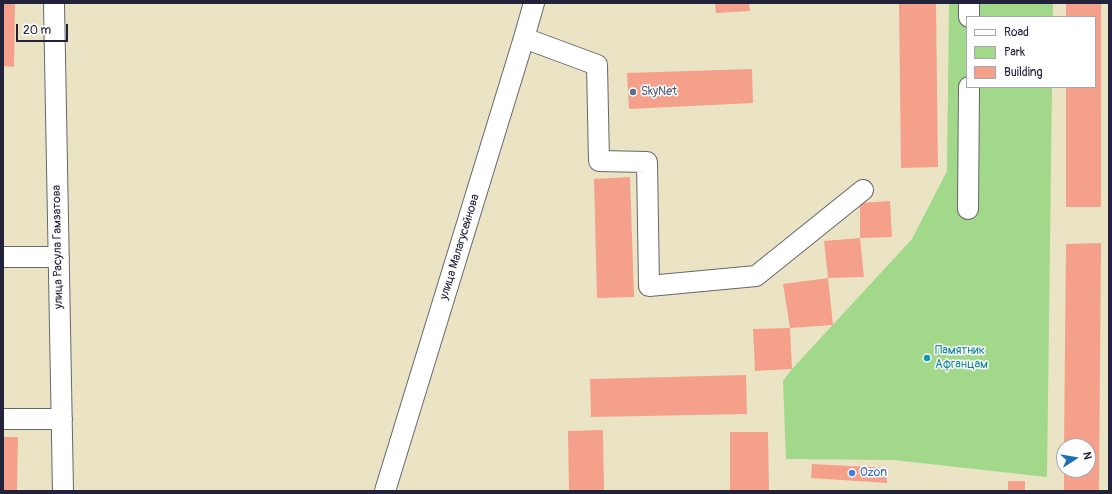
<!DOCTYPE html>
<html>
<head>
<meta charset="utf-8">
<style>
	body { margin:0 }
	#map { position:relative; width:1112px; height:494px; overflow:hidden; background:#eae4c5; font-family:Pangolin,sans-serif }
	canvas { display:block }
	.frame { position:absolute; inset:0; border:4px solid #22223b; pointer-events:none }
	.legend { position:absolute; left:966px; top:16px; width:130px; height:72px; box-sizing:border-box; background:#fff; border:1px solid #a7a7b1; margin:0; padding:5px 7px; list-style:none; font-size:12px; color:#22223b }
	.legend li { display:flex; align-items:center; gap:8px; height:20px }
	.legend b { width:20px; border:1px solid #a7a7b1 }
	.north { position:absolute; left:1056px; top:438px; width:40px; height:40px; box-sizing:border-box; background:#fff; border:1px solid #a7a7b1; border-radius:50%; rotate:78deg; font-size:11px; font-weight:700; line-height:16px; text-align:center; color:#22223b }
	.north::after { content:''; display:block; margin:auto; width:14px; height:18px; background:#1f6fb2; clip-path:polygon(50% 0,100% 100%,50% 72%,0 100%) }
	.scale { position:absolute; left:16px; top:24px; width:52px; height:18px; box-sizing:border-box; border:2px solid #22223b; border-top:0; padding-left:5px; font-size:12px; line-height:14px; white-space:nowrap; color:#22223b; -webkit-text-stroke:3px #fff; paint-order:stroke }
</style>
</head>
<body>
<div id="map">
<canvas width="1112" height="494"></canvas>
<div class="frame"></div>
<ul class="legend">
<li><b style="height:5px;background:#fff"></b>Road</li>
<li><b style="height:11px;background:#a2d889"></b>Park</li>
<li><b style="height:11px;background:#f5a08b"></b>Building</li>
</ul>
<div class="north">N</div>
<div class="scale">20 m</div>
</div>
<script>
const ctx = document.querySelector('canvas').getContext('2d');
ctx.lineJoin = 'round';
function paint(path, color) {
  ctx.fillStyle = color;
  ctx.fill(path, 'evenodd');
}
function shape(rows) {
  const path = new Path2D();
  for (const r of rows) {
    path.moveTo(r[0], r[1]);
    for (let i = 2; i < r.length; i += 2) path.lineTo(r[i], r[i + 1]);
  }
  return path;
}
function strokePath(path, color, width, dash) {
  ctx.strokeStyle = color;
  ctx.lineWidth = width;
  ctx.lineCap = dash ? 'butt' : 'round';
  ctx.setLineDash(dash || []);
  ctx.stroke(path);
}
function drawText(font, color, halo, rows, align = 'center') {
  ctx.font = font + ' Pangolin,sans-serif';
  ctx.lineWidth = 3;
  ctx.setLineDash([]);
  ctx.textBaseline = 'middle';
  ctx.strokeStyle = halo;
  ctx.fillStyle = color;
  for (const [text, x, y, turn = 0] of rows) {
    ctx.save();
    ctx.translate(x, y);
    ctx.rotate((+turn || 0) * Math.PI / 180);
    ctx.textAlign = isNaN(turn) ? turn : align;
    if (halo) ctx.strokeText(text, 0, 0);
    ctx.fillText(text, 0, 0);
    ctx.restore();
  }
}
const green = shape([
	[949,3,1053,3,1053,17,967,17,967,87,1052,87,1047,477,893,460,786,459,783,381,792,369,912,239,947,171]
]);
const building = shape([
	[3,3,15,3,14,67,3,66],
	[715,3,749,3,750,11,716,13],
	[899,3,936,3,938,167,901,168],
	[1066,3,1101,3,1101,207,1066,207,1066,87,1095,87,1095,17,1066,17],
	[752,69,753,103,629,109,627,73],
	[630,177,634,297,597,298,594,179],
	[890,201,892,237,860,238,860,203],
	[860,238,864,277,828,278,824,241],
	[1101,243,1099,491,1064,491,1064,470,1088,470,1088,446,1064,446,1066,244],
	[828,278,833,325,790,328,783,284],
	[790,328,792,369,755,371,753,329],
	[746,375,747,414,591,417,590,379],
	[603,430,604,491,569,491,568,431],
	[730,432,768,432,769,491,730,491],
	[3,437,18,437,17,491,3,491],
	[812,464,887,468,887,483,811,478],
	[1008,481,1025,481,1025,491,1008,491]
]);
const minor = shape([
	[54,3,63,491],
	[969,17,969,3],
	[524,38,597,65,599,161,647,162,649,286,756,276,863,190],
	[968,209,969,87],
	[3,257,59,257],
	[3,419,62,419],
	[385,491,524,38,534,3]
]);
const markers = [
	[633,92,4,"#5c6f8a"],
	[927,358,4,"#0f9aa8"],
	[852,473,4,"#3f7fe0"]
];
const serviceNames = [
	["SkyNet",641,92]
];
const streetNames = [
	["улица Расула Гамзатова",58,247,-91],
	["улица Малагусейнова",460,247,-73]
];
const cultureNames = [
	["Памятник",935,351],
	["Афганцам",935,365]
];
const shopNames = [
	["Ozon",860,473]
];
paint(green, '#a2d889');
paint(building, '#f5a08b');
strokePath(minor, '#68666b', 22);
strokePath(minor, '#fff', 20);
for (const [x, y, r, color] of markers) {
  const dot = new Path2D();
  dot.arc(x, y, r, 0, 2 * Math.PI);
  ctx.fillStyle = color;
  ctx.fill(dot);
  strokePath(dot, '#fff', 1.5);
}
drawText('12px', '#4e5e75', '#fff', serviceNames, 'left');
drawText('12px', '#22223b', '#fff', streetNames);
drawText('12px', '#0d838f', '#fff', cultureNames, 'left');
drawText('12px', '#366cbe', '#fff', shopNames, 'left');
</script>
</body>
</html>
